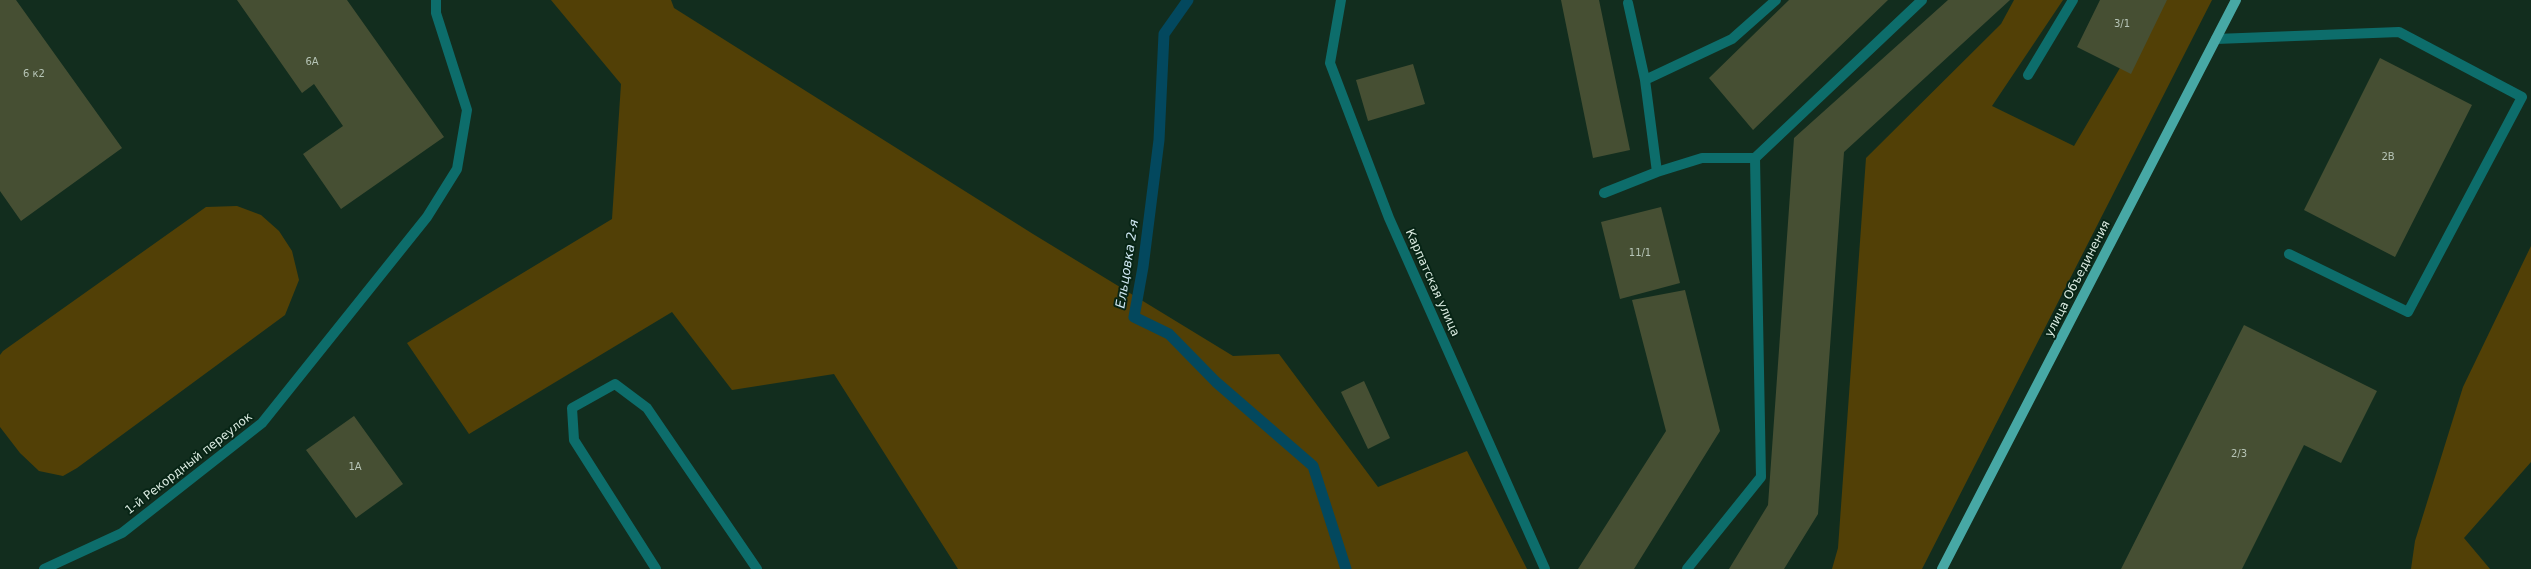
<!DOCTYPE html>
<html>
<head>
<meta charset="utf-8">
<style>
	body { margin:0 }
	canvas { display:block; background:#122d1e }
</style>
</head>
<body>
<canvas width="2531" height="569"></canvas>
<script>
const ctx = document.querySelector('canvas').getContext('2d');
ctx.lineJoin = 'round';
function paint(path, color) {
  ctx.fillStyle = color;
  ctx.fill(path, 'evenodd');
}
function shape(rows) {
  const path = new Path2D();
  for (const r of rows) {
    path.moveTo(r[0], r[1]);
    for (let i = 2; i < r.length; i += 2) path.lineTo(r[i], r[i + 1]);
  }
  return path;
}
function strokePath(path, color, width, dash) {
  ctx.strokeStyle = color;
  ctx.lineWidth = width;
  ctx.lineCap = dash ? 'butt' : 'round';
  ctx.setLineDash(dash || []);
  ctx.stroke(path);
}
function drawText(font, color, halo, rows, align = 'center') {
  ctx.font = font + ' "DejaVu Sans",sans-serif';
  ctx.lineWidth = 4;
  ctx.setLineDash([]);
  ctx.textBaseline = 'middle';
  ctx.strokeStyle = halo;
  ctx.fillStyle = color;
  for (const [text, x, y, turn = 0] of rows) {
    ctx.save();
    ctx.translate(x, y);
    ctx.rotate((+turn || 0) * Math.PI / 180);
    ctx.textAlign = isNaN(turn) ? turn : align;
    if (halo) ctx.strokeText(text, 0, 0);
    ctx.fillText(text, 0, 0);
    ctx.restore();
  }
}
const green = shape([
	[551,0,671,0,674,8,1033,234,1233,356,1279,354,1378,487,1467,451,1527,569,958,569,834,374,732,390,672,312,469,434,407,343,612,219,621,84],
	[2014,0,2063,0,1992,106,2074,146,2160,0,2212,0,1922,569,1832,569,1838,548,1866,158,2001,24],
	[237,206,261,215,279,231,292,251,299,280,285,315,77,468,63,476,39,471,20,453,0,427,0,355,3,351,206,207],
	[2531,246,2531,462,2464,538,2490,569,2411,569,2415,541,2463,387]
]);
const stream = shape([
	[1188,0,1164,34,1159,140,1143,267,1134,317,1169,334,1216,382,1313,466,1346,569]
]);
const building = shape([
	[0,0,16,0,122,148,21,221,0,191],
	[237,0,347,0,444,137,341,209,303,154,343,126,314,84,302,93],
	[1561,0,1599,0,1630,150,1593,158],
	[1789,0,1888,0,1753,130,1709,78],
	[1948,0,2010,0,1844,152,1818,514,1784,569,1729,569,1768,505,1794,138],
	[2100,0,2167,0,2131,74,2077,47],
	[2380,58,2472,105,2395,257,2304,210],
	[1413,64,1425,104,1368,121,1356,80],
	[1661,207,1680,283,1620,299,1601,222],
	[1685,290,1720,431,1634,569,1578,569,1666,431,1632,300],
	[2244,325,2377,391,2341,463,2304,445,2242,569,2121,569],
	[1364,381,1390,438,1368,449,1341,392],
	[354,416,403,484,356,518,306,450]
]);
const minor = shape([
	[1341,0,1330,63,1389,218,1545,569],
	[1628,3,1645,80,1657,172],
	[2216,39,2399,32,2522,97,2408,312,2289,254],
	[2028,75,2073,0],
	[1645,80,1732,39,1776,0],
	[1604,193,1657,172,1702,158,1755,158],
	[44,569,122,533,262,423,427,217,457,169,467,110,436,13,436,0],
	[656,569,574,440,572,408,615,384,647,408,757,569],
	[1687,569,1761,477,1755,158,1922,0]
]);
const major = shape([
	[1942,569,2236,0]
]);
const numberNames = [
	["3/1",2122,24],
	["6А",312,62],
	["6 к2",34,74],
	["2В",2388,157],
	["11/1",1640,253],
	["2/3",2239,454],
	["1А",355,467]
];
const streetNames = [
	["улица Объединения",2078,279,-63],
	["Карпатская улица",1432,283,66],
	["1-й Рекордный переулок",189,464,-38]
];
const waterNames = [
	["Ельцовка 2-я",1128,264,-81]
];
paint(green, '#524006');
strokePath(stream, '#03485e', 11);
paint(building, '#464f33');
strokePath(minor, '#0d6d6b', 10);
strokePath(major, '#47a8a5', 10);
drawText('10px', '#b6c4b6', null, numberNames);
drawText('12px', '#dbebe1', '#072415', streetNames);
drawText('italic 13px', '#d0e8f3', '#072415', waterNames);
</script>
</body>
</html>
